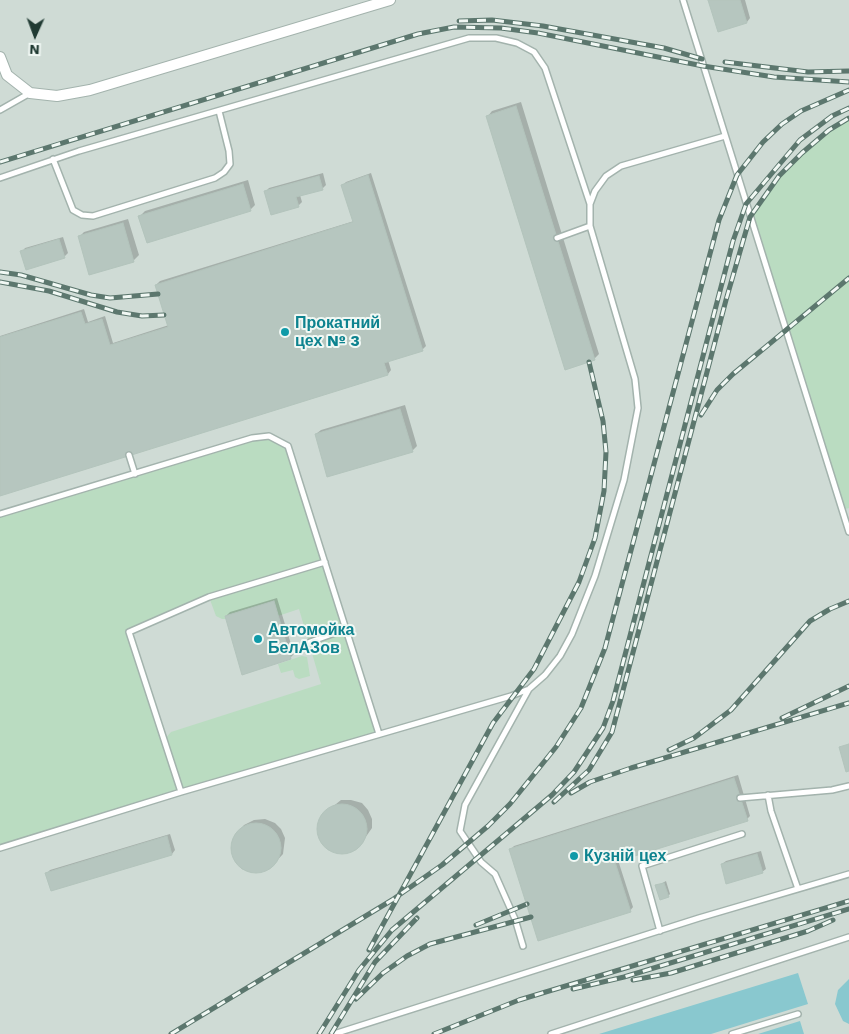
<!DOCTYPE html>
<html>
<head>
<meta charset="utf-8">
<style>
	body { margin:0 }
	#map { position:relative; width:849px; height:1034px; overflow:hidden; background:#e0ebe6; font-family:"Work Sans",sans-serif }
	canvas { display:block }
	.north { position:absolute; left:10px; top:10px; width:50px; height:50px; -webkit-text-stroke:4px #f1f8f4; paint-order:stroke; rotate:182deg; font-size:14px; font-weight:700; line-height:20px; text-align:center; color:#213b33 }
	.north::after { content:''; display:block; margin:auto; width:18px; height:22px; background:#213b33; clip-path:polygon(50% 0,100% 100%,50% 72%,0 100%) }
</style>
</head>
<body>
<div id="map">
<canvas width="849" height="1034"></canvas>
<div class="north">N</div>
</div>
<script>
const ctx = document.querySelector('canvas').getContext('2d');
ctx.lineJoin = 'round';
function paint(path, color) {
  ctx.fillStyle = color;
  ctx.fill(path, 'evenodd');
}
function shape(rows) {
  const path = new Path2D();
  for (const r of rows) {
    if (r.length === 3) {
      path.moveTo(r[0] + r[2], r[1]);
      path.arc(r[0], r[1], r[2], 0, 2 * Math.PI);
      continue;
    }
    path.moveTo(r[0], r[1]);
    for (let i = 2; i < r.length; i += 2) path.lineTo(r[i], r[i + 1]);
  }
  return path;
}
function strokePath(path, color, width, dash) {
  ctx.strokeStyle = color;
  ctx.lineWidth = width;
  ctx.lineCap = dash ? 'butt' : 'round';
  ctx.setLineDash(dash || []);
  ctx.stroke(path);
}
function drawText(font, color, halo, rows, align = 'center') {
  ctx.font = font + ' "Work Sans",sans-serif';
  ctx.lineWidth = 4;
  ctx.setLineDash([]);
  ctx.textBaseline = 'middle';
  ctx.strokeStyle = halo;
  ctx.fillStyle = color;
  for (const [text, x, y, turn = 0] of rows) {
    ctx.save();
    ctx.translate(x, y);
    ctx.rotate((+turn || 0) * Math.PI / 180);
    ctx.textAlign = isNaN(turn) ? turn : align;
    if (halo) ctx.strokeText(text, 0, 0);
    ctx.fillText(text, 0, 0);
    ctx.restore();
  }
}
const built = shape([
	[0,0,849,0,849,1034,0,1034]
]);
const green = shape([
	[849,118,849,508,842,510,750,217,779,176,802,153,829,130],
	[269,436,288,446,379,734,0,848,0,515,252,438],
	[209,597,216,616,222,619,226,619,225,616,273,601,278,616,299,609,321,684,171,732,164,740,129,632],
	[302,656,307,657,310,676,299,679,295,677,293,670,281,673,278,664]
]);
const water = shape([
	[798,973,808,1004,711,1034,599,1034],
	[849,979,849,1024,843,1021,835,1004,838,990],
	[800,1021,804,1034,758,1034]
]);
const shadow = shape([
	[709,0,745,0,750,18,747,22],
	[521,102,599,354,594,359,488,116,492,111],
	[323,173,326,185,322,189,300,195,302,202,298,206,266,191,269,188],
	[371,173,426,346,422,350,388,360,391,370,388,374,0,495,0,336,84,309,88,322,105,316,113,343,169,325,156,285,160,281,354,221,343,185,346,182],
	[248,180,255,205,250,210,140,216,145,211],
	[128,219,139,255,134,260,90,273,79,237,84,232],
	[63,237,68,253,64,257,22,252,25,248],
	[405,405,417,446,412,451,316,434,321,430],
	[277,598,294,654,290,658,226,616,230,612],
	[738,775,750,816,747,819,618,860,633,907,630,911,511,849,514,846],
	[341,800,351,800,362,803,368,810,372,819,372,828,358,848,351,852,337,853,328,849,322,842,318,830,320,820,326,812],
	[265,819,275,823,281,829,285,838,283,854,271,867,264,871,250,872,242,869,235,861,231,849,233,839,244,825,254,820],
	[170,834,175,850,172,854,47,873,50,870],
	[761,851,766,869,762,872,722,864,726,861],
	[666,881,670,894,668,896,657,886]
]);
const building = shape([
	[708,0,740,0,747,23,718,32,708,0],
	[516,106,595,360,565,370,486,116,516,106],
	[368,175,423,351,384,363,388,375,0,496,0,337,81,312,85,324,102,319,110,345,168,327,155,285,353,222,341,185,368,175],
	[319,176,323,190,296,197,299,207,271,215,264,191,319,176],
	[243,184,251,211,147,243,138,216,243,184],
	[123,223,134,262,89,275,78,236,123,223],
	[59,239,65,258,26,270,20,251,59,239],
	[400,409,413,452,327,477,315,434,400,409],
	[274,601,291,659,242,675,225,616,274,601],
	[849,744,849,771,846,772,839,747,849,744],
	[734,778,748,821,615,862,631,912,538,941,509,849,734,778],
	[342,829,25],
	[256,848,25],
	[167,836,172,855,51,891,45,873,167,836],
	[757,854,763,873,726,884,721,864,757,854],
	[664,883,669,897,660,900,655,885,664,883]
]);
const lane = shape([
	[683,0,849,532],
	[0,110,30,93],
	[53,159,73,210,82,215,93,216,215,178,224,172,230,164,229,151,219,111],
	[0,178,79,151,469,38,496,38,517,43,534,52,545,68,590,204],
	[557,238,590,226],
	[129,455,135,474],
	[0,514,252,438,269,436,288,446,379,734],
	[310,642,346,629],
	[181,792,129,632,209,597,325,562],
	[768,795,771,811,798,889],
	[740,798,832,790,849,786],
	[0,848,181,792,511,696,529,689,545,675,560,656,572,634,595,576,624,480,638,408,635,379,590,226,590,204,595,191,606,176,621,166,725,136],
	[660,931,642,866,742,834],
	[523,946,515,919,495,874,481,862,460,831,465,805,529,689],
	[334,1034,699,918,849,874],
	[551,1034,849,937],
	[732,1034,798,1014]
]);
const street = shape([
	[0,57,7,75,30,93,57,96,90,90,390,0]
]);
const rail = shape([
	[459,21,492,20,543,26,664,48,702,59],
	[725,62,808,72,849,71],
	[0,162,418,34,454,27,501,28,538,33,703,66,774,77,849,82],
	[0,272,21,275,91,295,110,298,158,294],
	[0,282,49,291,117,312,142,316,164,315],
	[701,415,717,390,733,374,849,278],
	[782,718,849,686],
	[669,750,694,738,731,710,810,621,830,609,849,601],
	[571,793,590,782,631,768,849,703],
	[554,802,589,770,612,732,726,300,750,217,779,176,802,153,829,130,849,118],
	[476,925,527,904],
	[369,950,493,723,534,669,579,582,595,538,604,491,606,452,603,421,589,362],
	[633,980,671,973,808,931,833,920],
	[573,989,624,977,849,909],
	[356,999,383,973,407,956,430,944,531,917],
	[171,1034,392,900,442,865,488,826,510,804,556,747,581,708,605,648,719,220,737,175,763,142,782,124,801,111,849,90],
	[319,1034,359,970,392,930,552,795,574,772,603,728,613,701,733,241,746,204,800,140,832,116,849,108],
	[331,1034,375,962,417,918],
	[434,1034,519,1000,849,901]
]);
const markers = [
	[285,332,5,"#0f9aa8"],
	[258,639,5,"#0f9aa8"],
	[574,856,5,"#0f9aa8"]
];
const cultureNames = [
	["Прокатний",295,323],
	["цех № 3",295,341],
	["Автомойка",268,630],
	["БелАЗов",268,648],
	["Кузній цех",584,856]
];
paint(built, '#cfdbd5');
paint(green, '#badcc1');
paint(water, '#89c8cf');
paint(shadow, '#0003');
paint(building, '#b6c6bf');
strokePath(building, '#b3c4bc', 1);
strokePath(lane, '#a3b3ad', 8);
strokePath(street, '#a3b3ad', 12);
strokePath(lane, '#fff', 5);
strokePath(street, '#fff', 10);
strokePath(rail, '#5c776e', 5);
strokePath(rail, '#f1f8f4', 3, [9]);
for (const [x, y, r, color] of markers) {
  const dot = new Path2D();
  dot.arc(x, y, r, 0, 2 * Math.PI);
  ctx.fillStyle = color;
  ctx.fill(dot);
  strokePath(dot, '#f1f8f4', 2);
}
drawText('bold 16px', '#0d838f', '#f1f8f4', cultureNames, 'left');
</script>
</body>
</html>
